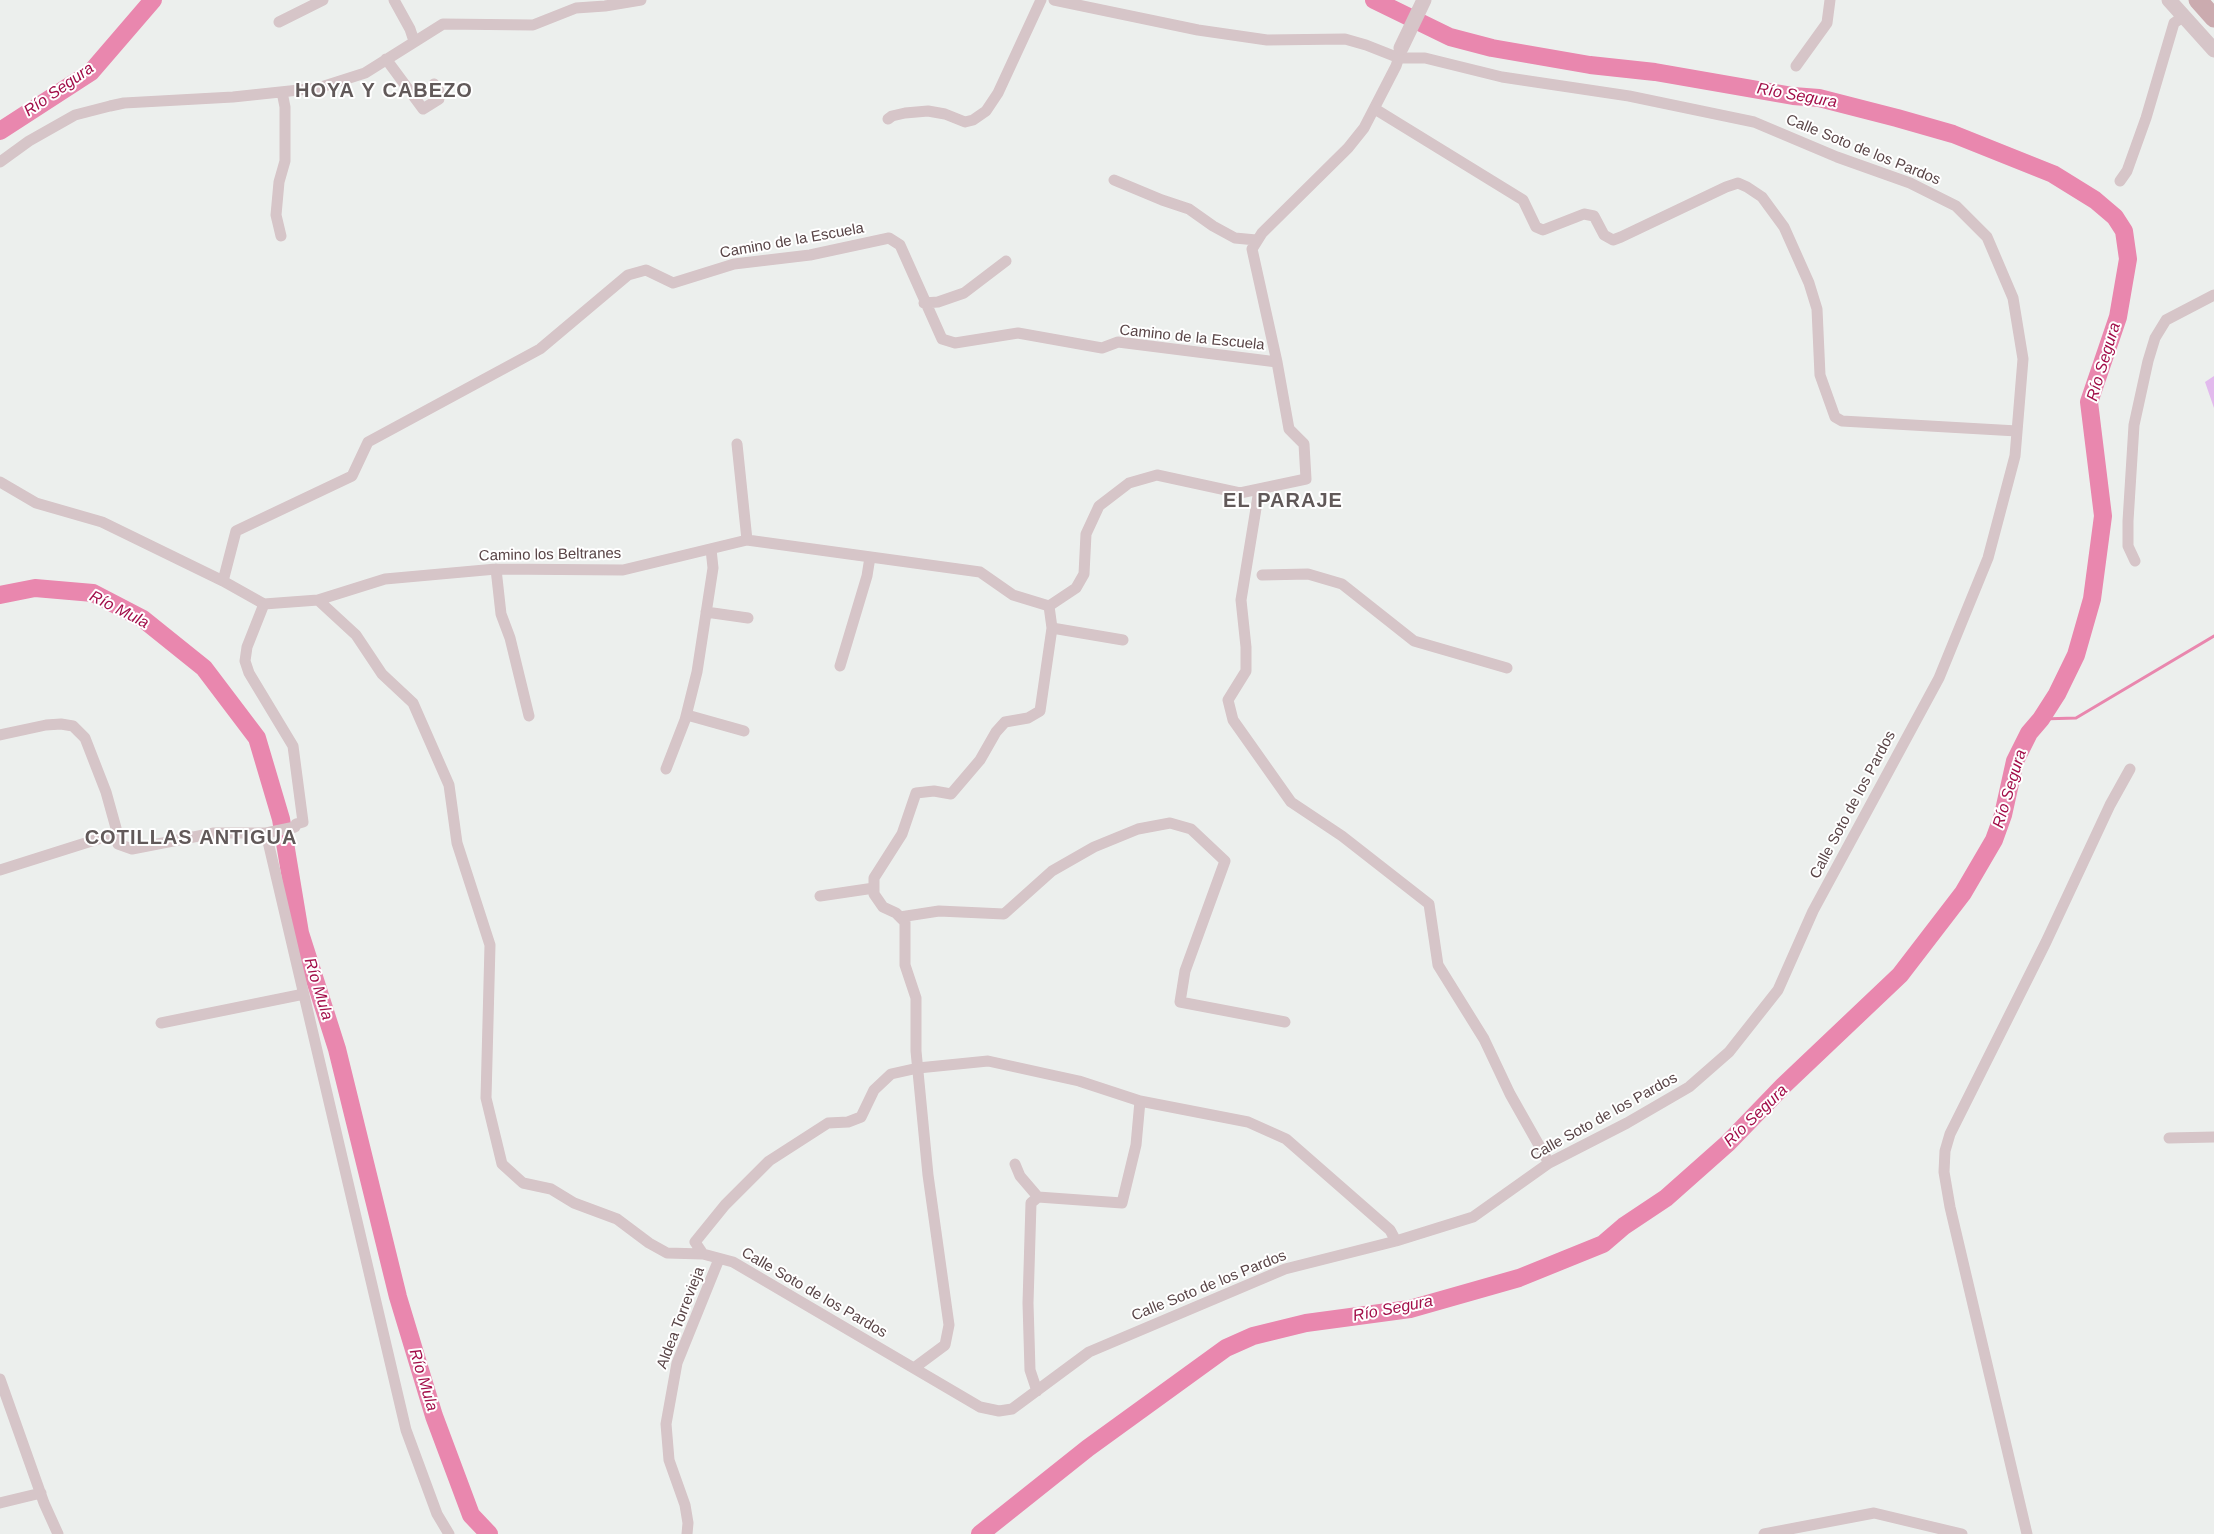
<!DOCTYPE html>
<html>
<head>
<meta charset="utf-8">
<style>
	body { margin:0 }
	canvas { display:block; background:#ecefed }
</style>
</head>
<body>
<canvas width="2214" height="1534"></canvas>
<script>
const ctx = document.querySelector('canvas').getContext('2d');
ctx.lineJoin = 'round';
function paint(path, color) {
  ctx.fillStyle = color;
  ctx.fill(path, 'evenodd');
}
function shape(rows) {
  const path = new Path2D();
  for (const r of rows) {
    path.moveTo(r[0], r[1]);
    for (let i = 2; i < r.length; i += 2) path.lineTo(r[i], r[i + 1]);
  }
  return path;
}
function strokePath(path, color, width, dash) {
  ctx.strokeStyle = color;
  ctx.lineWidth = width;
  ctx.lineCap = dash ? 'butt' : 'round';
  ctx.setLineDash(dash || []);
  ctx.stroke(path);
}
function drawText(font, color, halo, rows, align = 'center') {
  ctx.font = font + ' Arial,sans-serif';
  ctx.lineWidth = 4;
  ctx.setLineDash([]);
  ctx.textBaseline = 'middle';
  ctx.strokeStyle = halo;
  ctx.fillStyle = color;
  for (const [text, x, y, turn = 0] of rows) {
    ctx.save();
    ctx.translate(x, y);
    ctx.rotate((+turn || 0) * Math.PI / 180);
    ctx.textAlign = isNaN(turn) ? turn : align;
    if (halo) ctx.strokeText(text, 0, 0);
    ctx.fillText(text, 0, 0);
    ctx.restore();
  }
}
const green = shape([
	[2214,376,2214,408,2205,382]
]);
const stream = shape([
	[2041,719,2076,718,2214,636]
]);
const river = shape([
	[0,131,91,72,153,0],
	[0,595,35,588,93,593,143,619,204,668,257,738,281,819,300,933,337,1049,398,1297,434,1416,471,1515,489,1534],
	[980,1534,1088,1448,1226,1348,1253,1336,1306,1323,1410,1309,1519,1278,1603,1244,1624,1226,1666,1198,1728,1143,1783,1086,1900,975,1963,893,1994,840,2003,815,2015,761,2029,733,2041,719,2057,694,2076,655,2092,599,2103,516,2089,402,2118,317,2128,259,2124,231,2115,217,2095,200,2053,174,1953,134,1897,118,1819,98,1793,96,1655,72,1590,65,1492,48,1450,37,1374,0]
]);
const minor = shape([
	[394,0,410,29,414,41],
	[279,22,323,0],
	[386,59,423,109,439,99,439,91,434,84],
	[1796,66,1827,23,1830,0],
	[1375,109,1523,200,1536,227,1543,230,1584,214,1594,216,1604,235,1613,240,1621,237,1726,187,1738,183,1747,187,1762,197,1784,227,1809,283,1817,309,1820,375,1835,417,1842,421,2017,431],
	[888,119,892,116,905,113,928,111,945,114,965,122,973,120,986,111,998,93,1041,0],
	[0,162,29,141,75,115,110,106,124,103,233,97,318,88,365,73,443,24,533,25,576,8,605,6,641,0],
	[1114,180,1162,200,1189,209,1213,226,1235,238,1256,240],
	[2120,181,2127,171,2146,118,2174,23,2184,16],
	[281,236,276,215,279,182,285,161,285,107,282,92],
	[924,303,938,302,964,293,1006,261],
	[737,444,747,540],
	[0,482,36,503,102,522,223,581,264,604,318,600,385,579,496,569,623,570,747,540,980,572,1013,595,1049,606,1076,588,1084,574,1086,534,1099,506,1129,483,1157,475,1240,493,1306,479,1304,444,1289,429,1277,362,1252,249,1262,233,1348,148,1364,128,1396,66,1401,51],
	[1259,490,1241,600,1246,647,1246,671,1228,700,1233,720,1291,802,1342,836,1429,904,1438,965,1484,1039,1510,1094,1549,1163],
	[2135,561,2128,546,2128,521,2134,425,2148,361,2155,338,2166,320,2214,295],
	[496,569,501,614,510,638,529,716],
	[1262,575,1308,574,1342,584,1414,641,1507,668],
	[223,581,236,531,352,476,368,442,540,349,628,275,646,270,673,283,734,264,810,255,889,238,900,245,942,339,955,343,1018,333,1102,348,1118,342,1277,362],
	[318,600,356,635,382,674,413,703,449,785,457,843,490,945,486,1098,502,1164,523,1183,551,1189,574,1203,617,1219,649,1243,667,1253,703,1254,733,1262,980,1407,999,1411,1012,1409,1089,1352,1285,1269,1396,1241,1473,1217,1549,1163,1627,1123,1689,1087,1729,1052,1778,990,1813,911,1939,678,1988,558,2015,456,2023,359,2013,298,1987,237,1956,206,1910,183,1837,157,1754,122,1629,96,1502,77,1425,58,1399,58,1366,45,1345,39,1267,40,1198,30,1054,0],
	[706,612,748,618],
	[1052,628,1123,640],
	[840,666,867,576,870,557],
	[687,715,744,731],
	[0,735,46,725,61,724,73,726,85,738,106,792,116,828,118,844,132,849,214,833,266,833,295,827,296,824,303,822,293,746,249,673,245,661,247,647,264,604],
	[666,769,685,720,697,672,713,568,711,549],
	[266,833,406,1430,437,1514,449,1534],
	[0,870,117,833],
	[820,896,874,888],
	[900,917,939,911,1004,914,1052,871,1094,847,1138,829,1170,823,1191,829,1225,861,1185,971,1180,1002,1285,1022],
	[161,1023,304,994],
	[1140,1101,1248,1122,1286,1139,1390,1230,1396,1241],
	[2169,1138,2214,1137],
	[1015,1164,1020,1176,1038,1197],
	[703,1254,695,1242,725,1205,769,1161,828,1123,848,1122,861,1117,874,1090,891,1074,918,1068,988,1061,1079,1081,1140,1101,1136,1145,1122,1203,1038,1197,1031,1203,1028,1303,1030,1370,1037,1391],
	[914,1368,945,1345,949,1325,928,1175,916,1051,916,998,905,965,905,922,896,913,883,907,874,894,874,878,902,834,916,793,934,791,951,794,980,760,996,732,1005,722,1028,718,1040,711,1052,628,1049,606],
	[0,1379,44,1503,58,1534],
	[0,1503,41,1493],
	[687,1534,688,1523,685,1505,669,1460,666,1424,677,1363,719,1259],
	[1764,1534,1874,1513,1962,1534],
	[2027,1534,1950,1207,1944,1172,1945,1151,1950,1134,2046,942,2110,805,2130,769]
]);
const tertiary = shape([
	[2169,0,2214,50],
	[1401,48,1424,0]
]);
const primary = shape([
	[2198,0,2214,18]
]);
const streetNames = [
	["Calle Soto de los Pardos",1863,150,22],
	["Camino de la Escuela",792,241,-10],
	["Camino de la Escuela",1192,338,6],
	["Camino los Beltranes",550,555,-1],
	["Calle Soto de los Pardos",1853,805,-62],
	["Calle Soto de los Pardos",1604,1117,-29],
	["Calle Soto de los Pardos",1209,1286,-22],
	["Calle Soto de los Pardos",814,1293,30],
	["Aldea Torrevieja",681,1318,-69]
];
const waterNames = [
	["Río Segura",59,90,-35],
	["Río Segura",1797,96,10],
	["Río Segura",2104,362,-73],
	["Río Mula",119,610,27],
	["Río Segura",2010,789,-73],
	["Río Mula",318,989,73],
	["Río Segura",1756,1116,-44],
	["Río Segura",1393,1309,-11],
	["Río Mula",423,1380,73]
];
const districtNames = [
	["HOYA Y CABEZO",384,91],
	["EL PARAJE",1283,501],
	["COTILLAS ANTIGUA",191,838]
];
paint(green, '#e2baed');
strokePath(stream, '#e987ae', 3);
strokePath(river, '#e987ae', 18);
strokePath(minor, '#d6c5c8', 11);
strokePath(tertiary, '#d6c5c8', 15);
strokePath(primary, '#cbabaf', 19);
drawText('15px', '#594547', '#fff', streetNames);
drawText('italic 16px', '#a20e49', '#fff', waterNames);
ctx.letterSpacing = '1px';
drawText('bold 20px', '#615959', '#fff', districtNames);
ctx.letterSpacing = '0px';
</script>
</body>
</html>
